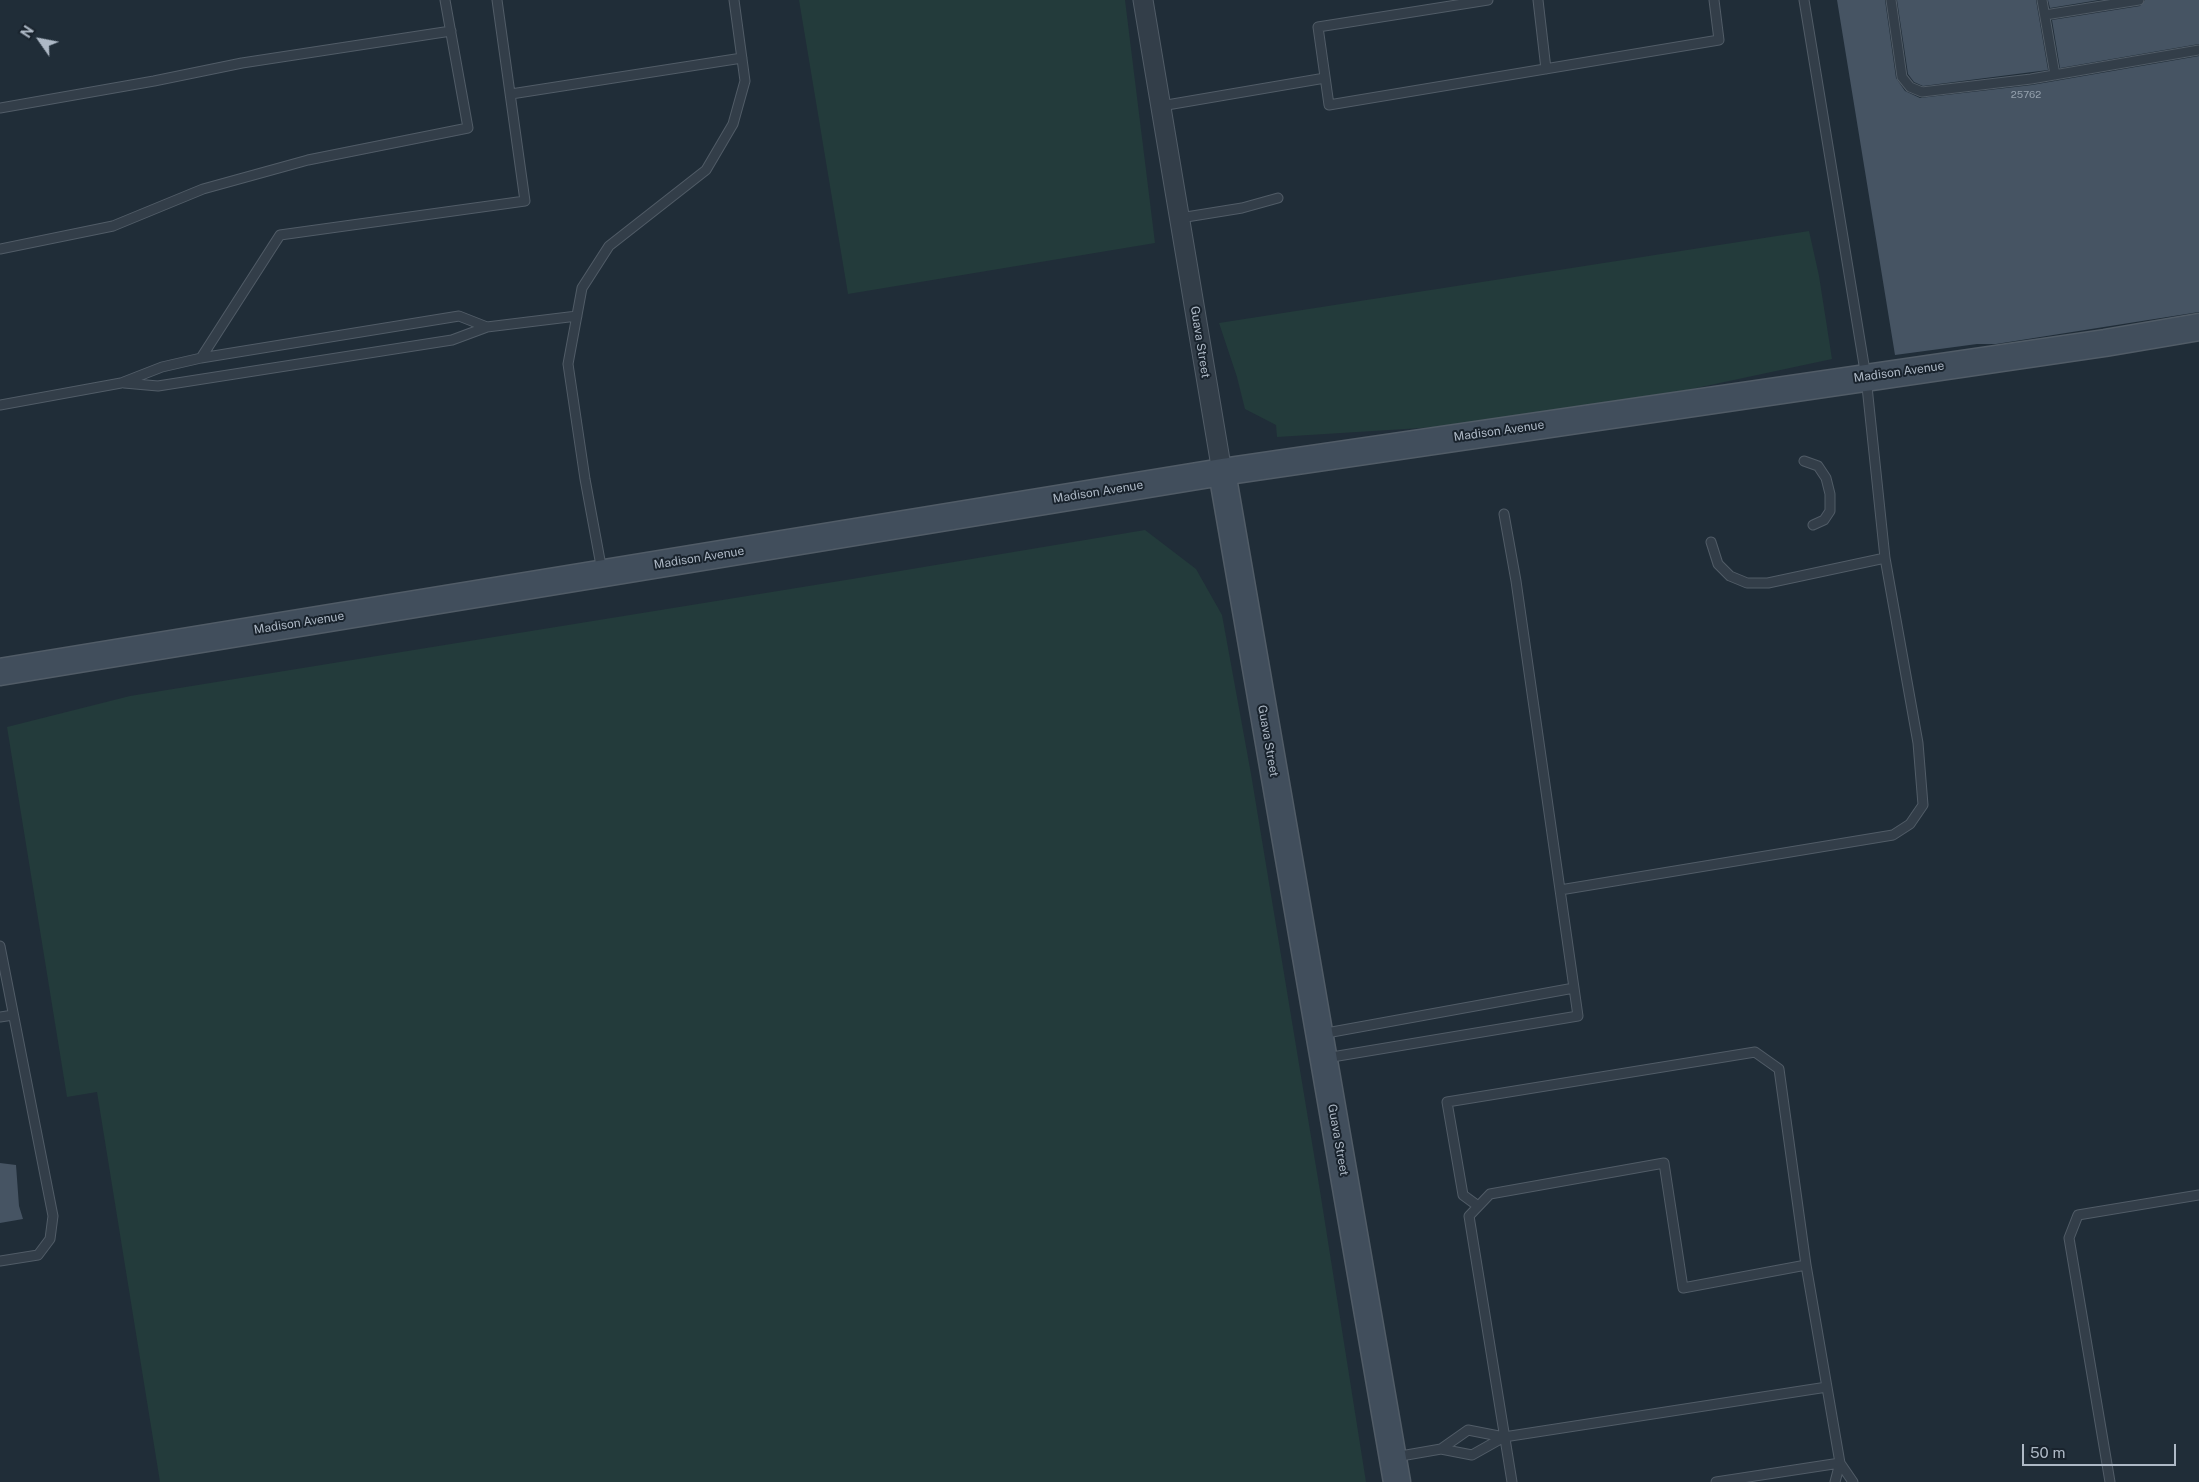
<!DOCTYPE html>
<html>
<head>
<meta charset="utf-8">
<style>
	body { margin:0 }
	#map { position:relative; width:2199px; height:1482px; overflow:hidden; background:#202d38; font-family:"Public Sans",sans-serif }
	canvas { display:block }
	.north { position:absolute; left:15px; top:15px; width:50px; height:50px; -webkit-text-stroke:4px #19232d; paint-order:stroke; rotate:303deg; font-size:14px; font-weight:700; line-height:20px; text-align:center; color:#aeb9c6 }
	.north::after { content:''; display:block; margin:auto; width:18px; height:22px; background:#aeb9c6; clip-path:polygon(50% 0,100% 100%,50% 72%,0 100%) }
	.scale { position:absolute; left:2022px; top:1444px; width:154px; height:22px; box-sizing:border-box; border:2px solid #aeb9c6; border-top:0; padding-left:6px; font-size:15px; line-height:18px; white-space:nowrap; color:#aeb9c6; -webkit-text-stroke:4px #19232d; paint-order:stroke }
</style>
</head>
<body>
<div id="map">
<canvas width="2199" height="1482"></canvas>
<div class="north">N</div>
<div class="scale">50 m</div>
</div>
<script>
const ctx = document.querySelector('canvas').getContext('2d');
ctx.lineJoin = 'round';
function paint(path, color) {
  ctx.fillStyle = color;
  ctx.fill(path, 'evenodd');
}
function shape(rows) {
  const path = new Path2D();
  for (const r of rows) {
    path.moveTo(r[0], r[1]);
    for (let i = 2; i < r.length; i += 2) path.lineTo(r[i], r[i + 1]);
  }
  return path;
}
function strokePath(path, color, width, dash) {
  ctx.strokeStyle = color;
  ctx.lineWidth = width;
  ctx.lineCap = dash ? 'butt' : 'round';
  ctx.setLineDash(dash || []);
  ctx.stroke(path);
}
function drawText(font, color, halo, rows, align = 'center') {
  ctx.font = font + ' "Public Sans",sans-serif';
  ctx.lineWidth = 4;
  ctx.setLineDash([]);
  ctx.textBaseline = 'middle';
  ctx.strokeStyle = halo;
  ctx.fillStyle = color;
  for (const [text, x, y, turn = 0] of rows) {
    ctx.save();
    ctx.translate(x, y);
    ctx.rotate((+turn || 0) * Math.PI / 180);
    ctx.textAlign = isNaN(turn) ? turn : align;
    if (halo) ctx.strokeText(text, 0, 0);
    ctx.fillText(text, 0, 0);
    ctx.restore();
  }
}
const green = shape([
	[799,0,1125,0,1155,243,848,294],
	[1809,231,1819,276,1832,359,1687,390,1469,425,1277,437,1276,425,1245,409,1237,377,1219,323],
	[1145,530,1196,569,1222,615,1251,774,1320,1191,1366,1482,160,1482,97,1092,67,1097,7,727,130,696,852,579]
]);
const building = shape([
	[1837,0,1885,0,1896,78,1905,91,1920,98,2032,85,2199,56,2199,312,1996,344,1977,344,1895,355],
	[1897,0,2036,0,2048,70,1923,86,1914,82,1908,74],
	[2048,0,2099,0,2050,8],
	[2145,0,2199,0,2199,44,2060,68,2052,20,2140,6],
	[0,1163,16,1165,19,1206,23,1219,0,1223]
]);
const lane = shape([
	[1488,0,1318,27,1329,105,1719,40,1714,0],
	[1538,0,1546,69],
	[1891,0,1902,77,1910,87,1922,92,2031,79,2199,50],
	[2042,0,2055,75],
	[2045,15,2139,0],
	[511,94,742,58],
	[1161,106,1325,78],
	[0,108,154,81,242,63,451,31],
	[1180,218,1242,208,1278,198],
	[0,249,113,226,203,189,308,160,468,128,445,0],
	[201,358,280,235,525,201,497,0],
	[124,383,158,386,452,340,487,327,577,316],
	[0,405,121,383,162,367,201,358,459,316,487,327],
	[1804,461,1818,466,1826,478,1830,494,1830,511,1824,520,1813,525],
	[1711,542,1718,564,1730,576,1747,583,1768,583,1885,558],
	[602,571,585,479,568,364,582,288,609,246,706,170,733,124,745,81,734,0],
	[1560,890,1893,835,1910,824,1923,805,1918,743,1885,558,1866,377,1804,0],
	[0,946,53,1216,50,1239,38,1255,0,1261],
	[0,1017,13,1015],
	[1321,1034,1574,988],
	[1326,1058,1578,1016,1516,581,1504,514],
	[1478,1206,1463,1195,1447,1102,1755,1052,1779,1069,1806,1265],
	[1441,1449,1468,1430,1504,1437],
	[1395,1457,1441,1449,1472,1455,1504,1437,1827,1387],
	[1512,1482,1469,1216,1490,1194,1664,1163,1683,1288,1806,1265,1840,1463,1716,1482],
	[1835,1482,1840,1463,1853,1482],
	[2110,1482,2069,1238,2078,1215,2199,1195]
]);
const street = shape([
	[1143,0,1222,472]
]);
const secondary = shape([
	[1222,472,1397,1482],
	[0,672,1222,472,2105,343,2199,327]
]);
const numberNames = [
	["25762",2026,95]
];
const streetNames = [
	["Guava Street",1200,342,81],
	["Madison Avenue",1899,372,-8],
	["Madison Avenue",1499,431,-8],
	["Madison Avenue",1098,492,-9],
	["Madison Avenue",699,558,-9],
	["Madison Avenue",299,623,-9],
	["Guava Street",1268,741,80],
	["Guava Street",1338,1140,80]
];
paint(green, '#233b3b');
paint(building, '#465463');
strokePath(lane, '#515c67', 11);
strokePath(street, '#515c67', 21);
strokePath(secondary, '#515c67', 29);
strokePath(lane, '#333e49', 9);
strokePath(street, '#333e49', 19);
strokePath(secondary, '#414e5c', 26);
drawText('10px', '#94a0ad', null, numberNames);
drawText('12px', '#aeb9c6', '#19232d', streetNames);
</script>
</body>
</html>
